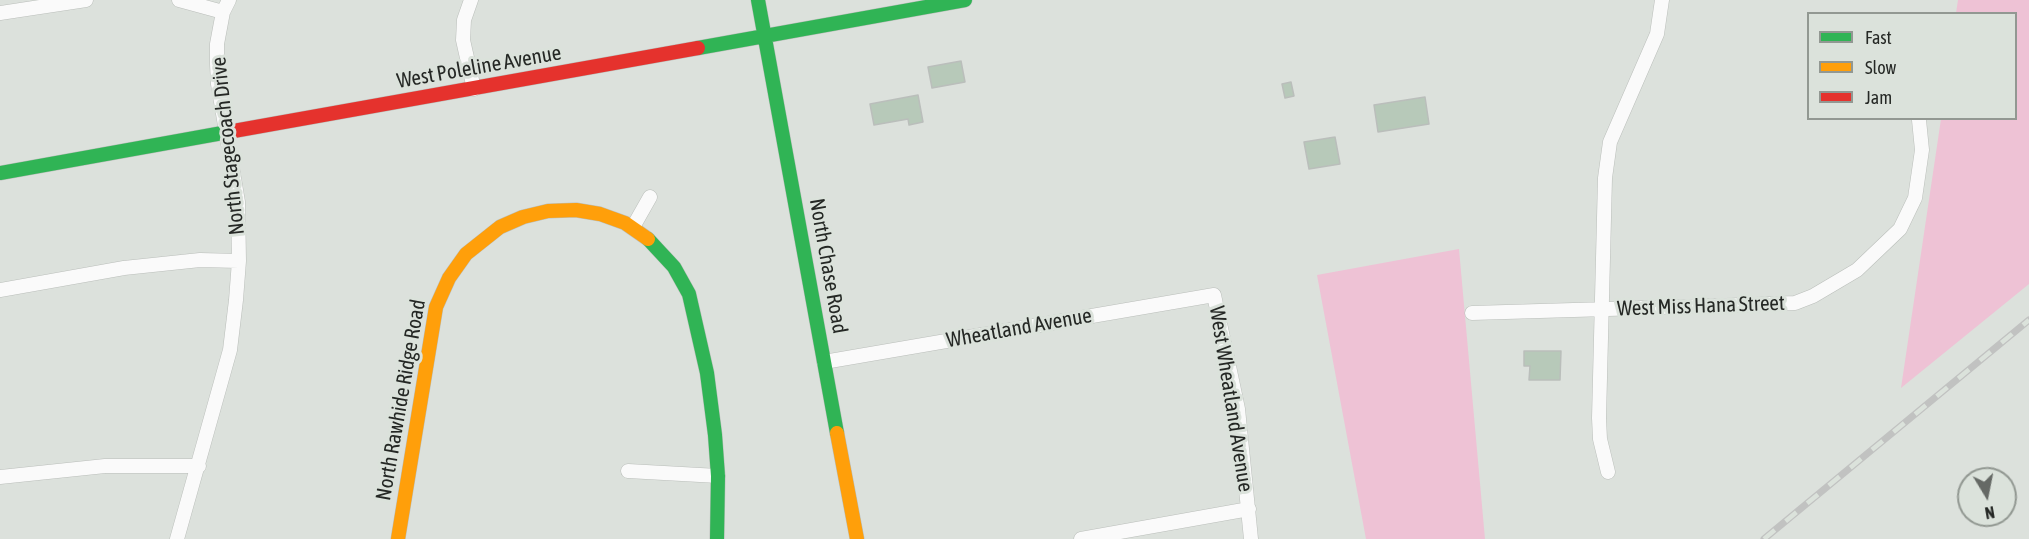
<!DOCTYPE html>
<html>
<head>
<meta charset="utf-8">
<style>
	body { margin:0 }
	#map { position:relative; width:2029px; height:539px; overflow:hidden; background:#dce1dc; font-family:"Asap Condensed",sans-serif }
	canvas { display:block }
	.legend { position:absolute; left:1807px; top:12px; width:210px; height:108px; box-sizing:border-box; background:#dbe2db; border:2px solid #929892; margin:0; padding:8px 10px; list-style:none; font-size:18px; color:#252825 }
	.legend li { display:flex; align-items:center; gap:12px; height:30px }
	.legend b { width:30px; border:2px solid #929892 }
	.north { position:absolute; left:1957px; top:467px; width:60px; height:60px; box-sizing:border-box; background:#dbe2db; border:2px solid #929892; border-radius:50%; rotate:170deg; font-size:16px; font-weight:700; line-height:24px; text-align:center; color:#252825 }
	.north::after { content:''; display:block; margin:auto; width:21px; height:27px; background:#656965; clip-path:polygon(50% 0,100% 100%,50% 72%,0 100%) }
</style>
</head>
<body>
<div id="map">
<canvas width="2029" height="539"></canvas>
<ul class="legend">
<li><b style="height:8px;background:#30b455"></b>Fast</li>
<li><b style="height:8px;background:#ff9f0a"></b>Slow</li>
<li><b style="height:8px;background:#e5322d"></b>Jam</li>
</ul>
<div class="north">N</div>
</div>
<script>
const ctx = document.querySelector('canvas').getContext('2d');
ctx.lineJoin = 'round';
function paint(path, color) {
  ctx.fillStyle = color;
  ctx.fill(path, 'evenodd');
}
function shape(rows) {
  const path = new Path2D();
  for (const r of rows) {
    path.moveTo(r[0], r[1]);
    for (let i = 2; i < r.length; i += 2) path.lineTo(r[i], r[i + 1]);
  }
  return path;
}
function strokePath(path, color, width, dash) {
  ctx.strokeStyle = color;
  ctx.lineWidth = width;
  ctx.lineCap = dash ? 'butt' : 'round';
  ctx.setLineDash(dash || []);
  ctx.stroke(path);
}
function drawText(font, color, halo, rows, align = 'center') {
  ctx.font = font + ' "Asap Condensed",sans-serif';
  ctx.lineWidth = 6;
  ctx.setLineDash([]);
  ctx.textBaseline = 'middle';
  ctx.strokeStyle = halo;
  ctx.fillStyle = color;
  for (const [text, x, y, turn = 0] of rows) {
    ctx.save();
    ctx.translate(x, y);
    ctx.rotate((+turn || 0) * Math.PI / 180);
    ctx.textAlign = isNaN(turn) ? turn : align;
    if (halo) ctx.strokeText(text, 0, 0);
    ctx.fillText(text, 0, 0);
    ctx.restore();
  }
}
const green = shape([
	[1958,0,2029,0,2029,284,1901,388,1941,119,2016,118,2016,14,1956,13],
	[1459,249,1485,539,1366,539,1317,275]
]);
const building = shape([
	[961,61,965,82,932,88,928,67,961,61],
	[1291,82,1294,96,1285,98,1282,84,1291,82],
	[918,95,923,122,909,125,908,119,874,125,870,104,918,95],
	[1425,97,1429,124,1378,132,1374,105,1425,97],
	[1335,137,1340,164,1309,169,1304,142,1335,137],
	[1524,351,1561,351,1560,380,1529,380,1530,366,1524,366,1524,351]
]);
const street = shape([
	[179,0,223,12],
	[471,0,464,20,463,40,474,89],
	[0,13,86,0],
	[633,227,650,197],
	[0,290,124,268,200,260,239,261],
	[1472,313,1743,305,1795,303,1813,296,1857,270,1900,229,1915,198,1922,150,1919,120],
	[824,362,1214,295,1238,409,1251,539],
	[628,471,718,476],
	[1608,472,1600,439,1599,418,1605,178,1610,142,1657,34,1662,0],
	[0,477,105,466,199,466],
	[177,539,230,350,236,300,239,261,238,202,218,84,217,64,217,44,223,12,229,0],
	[1081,539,1249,509]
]);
const fast = shape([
	[758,0,837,433],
	[698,48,965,0],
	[0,173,228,132],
	[648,239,674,267,689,294,707,373,715,435,718,476,717,539]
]);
const slow = shape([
	[837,433,857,539],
	[398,539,436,307,449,278,466,254,500,227,523,217,548,211,576,210,600,214,625,223,648,239]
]);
const jam = shape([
	[228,132,698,48]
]);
const rail = shape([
	[1764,539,2029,320]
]);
const streetNames = [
	["West Poleline Avenue",479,67,-10],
	["North Stagecoach Drive",228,146,-96],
	["North Chase Road",828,266,80],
	["West Miss Hana Street",1701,306,-2],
	["Wheatland Avenue",1019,328,-10],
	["West Wheatland Avenue",1231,399,81],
	["North Rawhide Ridge Road",401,400,-80]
];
paint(green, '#eec2d5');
paint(building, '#b7c9b9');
strokePath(building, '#babebb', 1.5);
strokePath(street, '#babeba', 15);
strokePath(fast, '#babeba', 15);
strokePath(slow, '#babeba', 15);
strokePath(jam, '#babeba', 15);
strokePath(street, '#fafafa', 14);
strokePath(fast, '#30b455', 14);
strokePath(slow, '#ff9f0a', 14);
strokePath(jam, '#e5322d', 14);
strokePath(rail, '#c1c2c1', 7);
strokePath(rail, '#dbe2db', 4.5, [14]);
drawText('21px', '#252825', '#dbe2db', streetNames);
</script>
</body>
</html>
